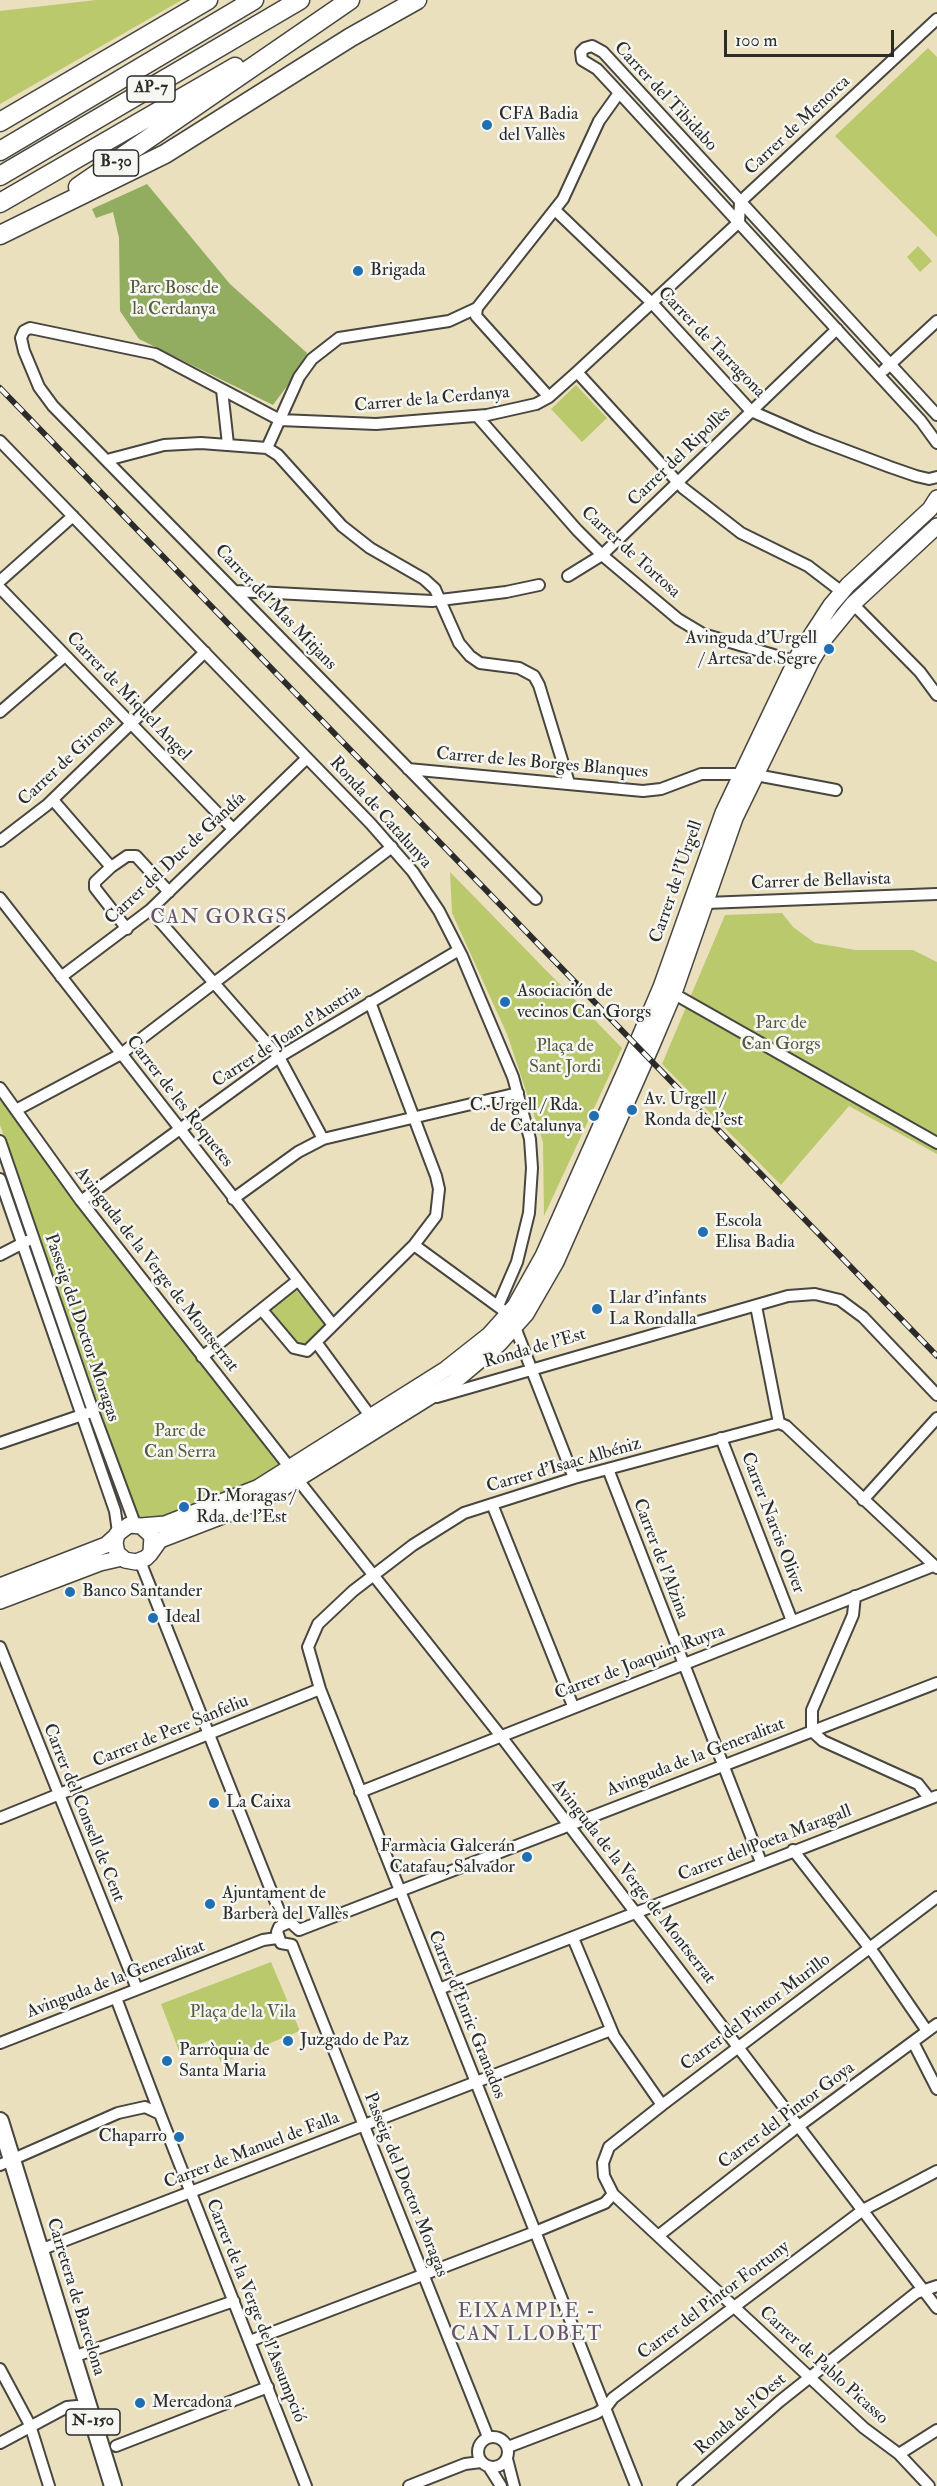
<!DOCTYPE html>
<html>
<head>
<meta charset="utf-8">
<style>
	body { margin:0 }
	#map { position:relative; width:937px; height:2486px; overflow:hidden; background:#eae0be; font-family:"IM FELL Double Pica",serif }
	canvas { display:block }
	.scale { position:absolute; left:724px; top:30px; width:170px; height:27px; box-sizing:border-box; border:3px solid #2b2b2b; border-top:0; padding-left:8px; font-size:18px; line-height:21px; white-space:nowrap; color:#2b2b2b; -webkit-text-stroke:4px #f6f6f2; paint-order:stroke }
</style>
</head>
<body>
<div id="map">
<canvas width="937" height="2486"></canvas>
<div class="scale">100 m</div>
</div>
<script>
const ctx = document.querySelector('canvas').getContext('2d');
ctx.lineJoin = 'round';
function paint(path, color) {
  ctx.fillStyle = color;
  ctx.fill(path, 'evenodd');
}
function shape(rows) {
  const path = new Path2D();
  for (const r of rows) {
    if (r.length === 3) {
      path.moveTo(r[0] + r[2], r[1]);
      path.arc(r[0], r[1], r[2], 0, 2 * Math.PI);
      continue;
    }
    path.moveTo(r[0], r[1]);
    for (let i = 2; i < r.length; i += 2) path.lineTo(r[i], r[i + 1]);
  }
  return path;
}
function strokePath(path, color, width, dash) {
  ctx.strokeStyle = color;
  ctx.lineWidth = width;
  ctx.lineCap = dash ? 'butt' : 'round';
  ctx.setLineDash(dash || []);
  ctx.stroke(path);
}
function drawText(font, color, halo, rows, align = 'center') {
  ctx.font = font + ' "IM FELL Double Pica",serif';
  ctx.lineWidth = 5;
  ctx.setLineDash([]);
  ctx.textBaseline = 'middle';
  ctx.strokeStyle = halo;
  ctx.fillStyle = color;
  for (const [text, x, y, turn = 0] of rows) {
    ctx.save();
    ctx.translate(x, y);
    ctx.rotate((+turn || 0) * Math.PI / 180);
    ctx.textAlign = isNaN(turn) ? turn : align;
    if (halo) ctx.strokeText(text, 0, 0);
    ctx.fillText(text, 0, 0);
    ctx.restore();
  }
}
const green = shape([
	[96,0,182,0,0,104,0,11],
	[928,48,937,57,937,237,835,136],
	[918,246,932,261,920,272,907,257],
	[576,385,607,418,582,442,551,409],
	[450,872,622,1048,544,1216,543,1142,507,1034,452,913],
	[782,913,793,927,815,943,856,950,913,950,937,962,937,1154,849,1106,781,1185,662,1064,725,915],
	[0,1101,7,1104,280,1467,242,1488,158,1518,138,1517,0,1125],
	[295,1289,326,1325,303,1345,296,1343,269,1309],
	[271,1962,300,2031,221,2063,212,2040,179,2051,161,2004]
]);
const forest = shape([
	[147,184,230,284,307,353,295,385,290,382,273,405,139,339,120,311,119,238,113,212,96,218,92,209]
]);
const street = shape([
	[555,210,652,303,751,411,813,438,890,467,916,476,929,479,937,477],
	[477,308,476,316,549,397],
	[884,370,937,321],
	[577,372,683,488,741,533,808,566,842,592],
	[222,390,228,444],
	[937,415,603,52,592,46,585,48,581,52,582,60,597,69,625,99,921,421,937,443],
	[477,416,577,530,602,555,678,619,703,634,787,659,794,665],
	[0,441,371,824,413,872,439,911,462,956,513,1077,530,1139,532,1168,529,1213,517,1262,498,1306],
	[267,448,299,377,312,359,339,338,449,321,477,308,563,199,599,121,619,93],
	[107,460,164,445,201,443,267,448,278,455,342,526,370,548,424,579,435,589,459,643,470,656,480,663,519,668,534,676,539,685,569,783],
	[568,576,602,555,837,329],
	[0,581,73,516],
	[0,588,233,829],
	[236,591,432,601,506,592,539,585],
	[853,604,920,672,937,695],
	[0,712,65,656],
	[408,769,643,791,661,789,701,774,742,774],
	[756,775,836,790],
	[53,800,111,867],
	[0,841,47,805,205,652],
	[0,898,333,1325],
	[536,899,53,406,39,387,24,351,21,338,24,331,30,328,155,354,280,420,376,424,487,415,536,404,549,397,577,372,739,222,740,202,937,19],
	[706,903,937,894],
	[150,910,279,1057,323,1139],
	[127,929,95,888,95,882,111,867,127,856,136,856,169,892],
	[61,977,150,910,307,758],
	[669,991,937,1143],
	[0,1088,81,1201,290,1468],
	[16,1110,121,1054,392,847],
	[0,1141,93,1411,135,1524],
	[0,1179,115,1511,118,1532],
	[233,1199,298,1152,323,1139,518,1093],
	[81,1201,279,1057,459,950],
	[414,1245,503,1310],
	[0,1255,27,1241],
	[756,1306,779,1423],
	[262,1310,294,1348,307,1351,414,1245,436,1216,439,1189,436,1176,370,1002],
	[513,1322,574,1478],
	[316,1342,371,1417],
	[202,1357,297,1281],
	[437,1397,788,1296,815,1294,840,1300,863,1317,937,1395],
	[779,1423,786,1426,937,1568],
	[721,1438,792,1621],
	[0,1443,88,1413],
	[608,1469,761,1862],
	[298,1480,500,1735,937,2308],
	[863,1500,937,1418],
	[492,1504,573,1706],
	[140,1561,284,1923],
	[855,1596,853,1615,812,1710,812,1731,823,1741,918,1784,929,1798],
	[0,1647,137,1989],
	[360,1792,933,1566],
	[0,1818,320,1689],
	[793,1850,875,1955,927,2031],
	[299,1930,937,1683],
	[573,1938,614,2036,662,2105],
	[292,1945,488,2437],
	[292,1945,281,1943,277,1932,279,1927,290,1922,299,1930],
	[439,1989,937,1796],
	[116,1998,160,2114],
	[913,2042,937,2089],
	[0,2043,263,1940,277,1938],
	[0,2165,118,2113,145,2107,160,2114,306,2486],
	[658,2236,792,2131,937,2024],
	[40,2250,611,2030],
	[250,2341,535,2232,605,2203,613,2194],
	[73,2357,234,2301],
	[0,2369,30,2425,49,2486],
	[493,2452,15],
	[0,2443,67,2407,77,2406],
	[116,2446,268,2387],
	[508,2447,597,2413,607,2406,613,2398,863,2210,937,2171],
	[899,2454,937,2430],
	[507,2459,514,2486],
	[489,2467,501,2486],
	[409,2486,465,2464,481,2462],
	[636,2486,320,1689,308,1647,318,1624,353,1591,413,1545,464,1513,574,1478,779,1423],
	[683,2486,780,2401,916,2293,937,2286],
	[929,2486,899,2454,864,2428,613,2194,604,2176,603,2163,609,2147,662,2105,937,1897]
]);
const secondary = shape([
	[141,1526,165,1524,257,1488,446,1369,489,1335,515,1306,543,1256,626,1069,661,987,723,813,799,654,831,605,848,585,930,509,937,498],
	[151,1552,152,1536,141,1526,129,1525,117,1534,115,1543,117,1553,125,1560,136,1562,146,1558,150,1554,160,1540,264,1500,455,1381,499,1344,526,1314,556,1262,652,1045,674,993,735,818,812,660,826,637,853,604,937,526],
	[0,1586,106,1545,116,1536],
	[0,1601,100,1563,122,1558]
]);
const primary = shape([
	[0,2121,113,2486]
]);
const highway = shape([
	[0,122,208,0],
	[0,151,254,0],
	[0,176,300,0],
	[78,187,350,0],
	[0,203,235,67],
	[0,235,165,154,351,37,417,0]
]);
const rail = shape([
	[0,388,937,1356]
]);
const markers = [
	[487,125,6,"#1f6fb2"],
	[358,271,6,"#1f6fb2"],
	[829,649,6,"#1f6fb2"],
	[505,1002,6,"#1f6fb2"],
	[632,1110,6,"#1f6fb2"],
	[594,1116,6,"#1f6fb2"],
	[703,1232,6,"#1f6fb2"],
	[597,1309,6,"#1f6fb2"],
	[184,1507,6,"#1f6fb2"],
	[70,1592,6,"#1f6fb2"],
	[153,1618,6,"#1f6fb2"],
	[214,1803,6,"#1f6fb2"],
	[527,1857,6,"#1f6fb2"],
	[210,1904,6,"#1f6fb2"],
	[288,2041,6,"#1f6fb2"],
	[167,2061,6,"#1f6fb2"],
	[179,2137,6,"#1f6fb2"],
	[140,2403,6,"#1f6fb2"]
];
const shields = [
	[151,89,48],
	[116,163,45],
	[93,2422,54]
];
const shieldNames = [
	["AP-7",151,89],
	["B-30",116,163],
	["N-150",93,2422]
];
const streetNames = [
	["Carrer del Tibidabo",665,97,47],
	["Carrer de Menorca",798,126,-43],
	["Carrer de Tarragona",711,343,46],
	["Carrer de la Cerdanya",432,400,-5],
	["Carrer del Ripollès",680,457,-44],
	["Carrer de Tortosa",630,553,42],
	["Carrer del Mas Mitjans",275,608,46],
	["Carrer de Miquel Angel",128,697,46],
	["Carrer de Girona",67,761,-43],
	["Carrer de les Borges Blanques",542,764,5],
	["Ronda de Catalunya",380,813,48],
	["Carrer del Duc de Gandía",176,859,-43],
	["Carrer de l'Urgell",677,882,-71],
	["Carrer de Bellavista",821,882,-2],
	["Carrer de Joan d'Austria",287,1037,-33],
	["Carrer de les Roquetes",179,1102,52],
	["Avinguda de la Verge de Montserrat",156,1270,52],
	["Passeig del Doctor Moragas",81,1328,71],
	["Ronda de l'Est",535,1349,-16],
	["Carrer d'Isaac Albéniz",564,1466,-16],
	["Carrer Narcis Oliver",772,1523,69],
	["Carrer de l'Alzina",660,1559,69],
	["Carrer de Joaquim Ruyra",640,1663,-21],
	["Carrer de Pere Sanfeliu",171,1732,-22],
	["Avinguda de la Generalitat",696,1758,-21],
	["Carrer del Consell de Cent",83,1813,68],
	["Carrer del Poeta Maragall",765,1844,-21],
	["Avinguda de la Verge de Montserrat",633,1882,52],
	["Avinguda de la Generalitat",116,1980,-21],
	["Carrer del Pintor Murillo",756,2013,-37],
	["Carrer d'Enric Granados",466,2015,68],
	["Carrer del Pintor Goya",787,2116,-37],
	["Carrer de Manuel de Falla",252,2151,-21],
	["Passeig del Doctor Moragas",405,2185,68],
	["Carretera de Barcelona",75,2297,73],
	["Carrer del Pintor Fortuny",714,2301,-37],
	["Carrer de la Verge de l'Assumpció",255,2311,68],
	["Carrer de Pablo Picasso",823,2366,42],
	["Ronda de l'Oest",741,2415,-41]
];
const poiNames = [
	["CFA Badia",499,115],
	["del Vallès",499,136],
	["Brigada",370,271],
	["Avinguda d'Urgell",817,639,"right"],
	["/ Artesa de Segre",817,660,"right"],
	["Asociación de",517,992],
	["vecinos Can Gorgs",517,1013],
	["Av. Urgell /",644,1100],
	["Ronda de l'est",644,1121],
	["C. Urgell / Rda.",582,1106,"right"],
	["de Catalunya",582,1127,"right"],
	["Escola",715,1222],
	["Elisa Badia",715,1243],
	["Llar d'infants",609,1299],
	["La Rondalla",609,1320],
	["Dr. Moragas /",196,1497],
	["Rda. de l'Est",196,1518],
	["Banco Santander",82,1592],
	["Ideal",165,1618],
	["La Caixa",226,1803],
	["Farmàcia Galcerán",515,1847,"right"],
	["Catafau, Salvador",515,1868,"right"],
	["Ajuntament de",222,1894],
	["Barberà del Vallès",222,1915],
	["Juzgado de Paz",300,2041],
	["Parròquia de",179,2051],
	["Santa Maria",179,2072],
	["Chaparro",167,2137,"right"],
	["Mercadona",152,2403]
];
const parkNames = [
	["Parc Bosc de",174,289],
	["la Cerdanya",174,310],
	["Parc de",781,1024],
	["Can Gorgs",781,1045],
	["Plaça de",565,1047],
	["Sant Jordi",565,1068],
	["Parc de",180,1432],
	["Can Serra",180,1453],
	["Plaça de la Vila",243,2013]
];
const neighbourhoodNames = [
	["CAN GORGS",219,919],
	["EIXAMPLE -",527,2313],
	["CAN LLOBET",527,2336]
];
paint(green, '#b9c96c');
paint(forest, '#92ad60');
strokePath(street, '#484641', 14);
strokePath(secondary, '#484641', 18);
strokePath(primary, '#484641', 20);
strokePath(highway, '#484641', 21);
strokePath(street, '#fff', 10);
strokePath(secondary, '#fff', 15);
strokePath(primary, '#fff', 16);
strokePath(highway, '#fff', 18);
strokePath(rail, '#2b2b2b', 6);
strokePath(rail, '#f6f6f2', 4, [11]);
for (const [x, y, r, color] of markers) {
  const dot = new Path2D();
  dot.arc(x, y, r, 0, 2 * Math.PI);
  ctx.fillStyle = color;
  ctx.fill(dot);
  strokePath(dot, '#f6f6f2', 2);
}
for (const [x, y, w] of shields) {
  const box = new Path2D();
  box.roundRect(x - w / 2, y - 13, w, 26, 4.5);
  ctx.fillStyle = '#f6f6f2';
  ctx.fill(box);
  strokePath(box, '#2b2b2b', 1.5);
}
drawText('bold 16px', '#2b2b2b', null, shieldNames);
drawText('18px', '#2b2b2b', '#f6f6f2', streetNames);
drawText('18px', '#2b2b2b', '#f6f6f2', poiNames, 'left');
drawText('18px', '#565a3e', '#f6f6f2', parkNames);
ctx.letterSpacing = '1.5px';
drawText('20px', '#655565', '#f6f6f2', neighbourhoodNames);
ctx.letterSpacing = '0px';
</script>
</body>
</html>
